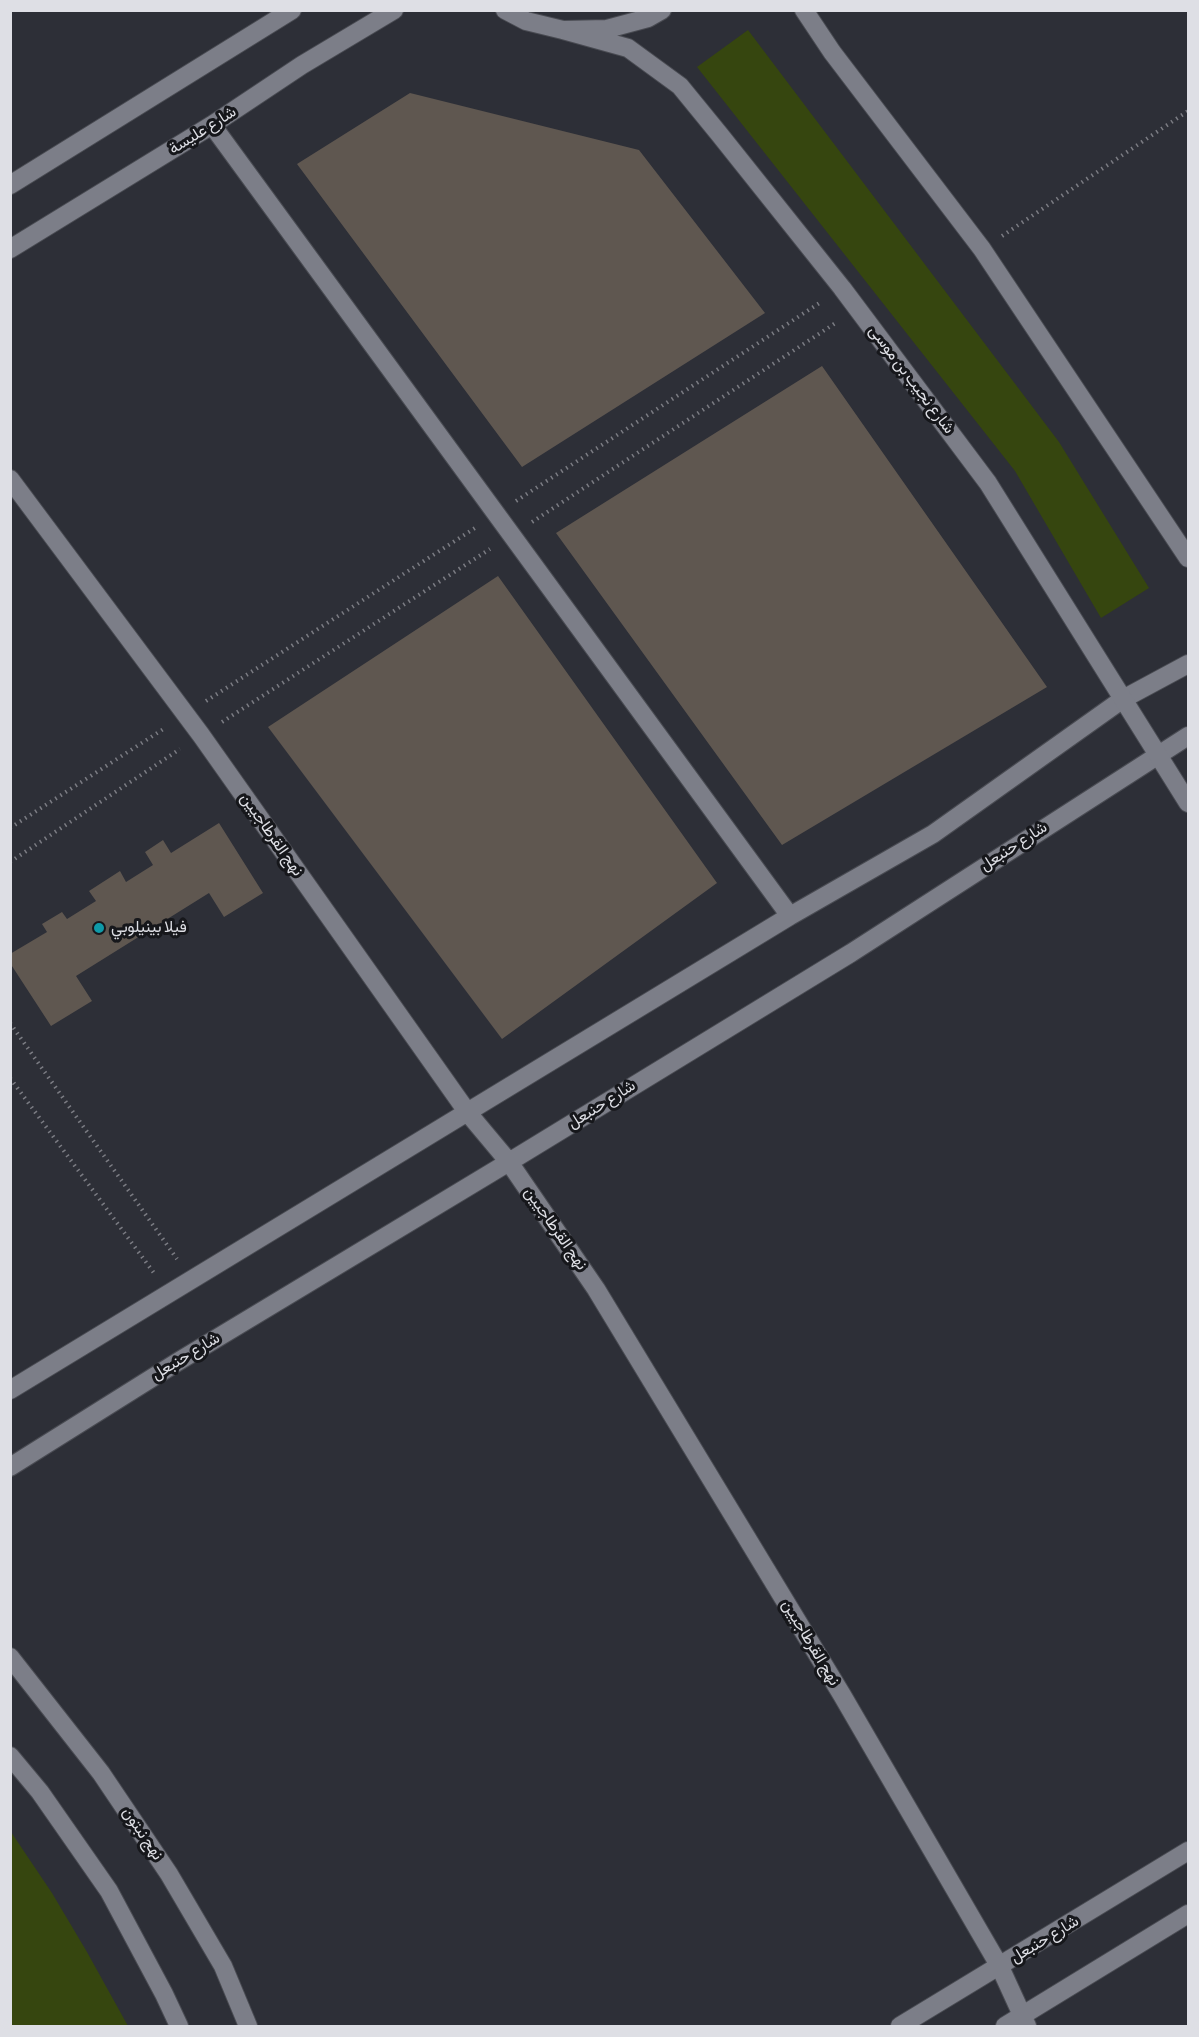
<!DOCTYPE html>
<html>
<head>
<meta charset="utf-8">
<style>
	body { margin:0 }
	#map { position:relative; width:1199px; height:2037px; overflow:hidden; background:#2d2f37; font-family:"Sofia Sans Condensed",sans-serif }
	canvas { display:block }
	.frame { position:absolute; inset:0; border:12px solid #dedfe5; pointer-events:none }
</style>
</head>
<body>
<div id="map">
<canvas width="1199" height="2037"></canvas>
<div class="frame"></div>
</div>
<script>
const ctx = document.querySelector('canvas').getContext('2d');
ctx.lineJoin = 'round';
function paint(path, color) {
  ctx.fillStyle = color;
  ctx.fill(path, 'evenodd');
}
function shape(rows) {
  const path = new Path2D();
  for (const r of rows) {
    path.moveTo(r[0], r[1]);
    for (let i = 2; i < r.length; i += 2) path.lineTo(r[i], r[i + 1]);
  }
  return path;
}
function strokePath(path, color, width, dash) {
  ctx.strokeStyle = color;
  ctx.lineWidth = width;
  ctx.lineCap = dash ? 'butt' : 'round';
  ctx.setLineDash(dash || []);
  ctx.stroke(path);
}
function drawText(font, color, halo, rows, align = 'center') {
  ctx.font = font + ' "Sofia Sans Condensed",Vazirmatn,sans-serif';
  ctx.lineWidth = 6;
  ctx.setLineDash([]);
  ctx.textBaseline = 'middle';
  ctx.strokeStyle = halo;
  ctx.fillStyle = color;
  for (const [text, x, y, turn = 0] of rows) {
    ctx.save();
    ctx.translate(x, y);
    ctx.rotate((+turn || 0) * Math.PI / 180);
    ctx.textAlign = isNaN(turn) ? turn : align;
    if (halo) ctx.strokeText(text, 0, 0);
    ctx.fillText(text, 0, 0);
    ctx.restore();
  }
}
const green = shape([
	[748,30,1059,442,1149,588,1101,618,1015,471,697,67],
	[11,1832,52,1893,87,1952,128,2026,11,2026]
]);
const building = shape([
	[410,93,639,150,765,313,522,467,297,164],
	[822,366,1047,687,782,845,556,533],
	[498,576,717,883,502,1039,268,727],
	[219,823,263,893,224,917,209,893,76,976,92,1001,51,1026,10,963,10,954,47,932,42,924,62,912,67,919,96,901,89,891,120,871,126,882,153,865,145,852,163,840,171,853]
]);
const path = shape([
	[1002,236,1188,111],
	[516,501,821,302],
	[532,522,837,322],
	[206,701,475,528],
	[222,722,490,549],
	[10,828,165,728],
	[10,862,180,749],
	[10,1023,177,1259],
	[10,1078,154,1273]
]);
const street = shape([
	[212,125,790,916],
	[10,185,292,10],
	[10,249,212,125,302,65,394,10],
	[10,479,201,735,468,1113,509,1162,596,1289,842,1695,1000,1967,1027,2026],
	[10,1390,790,916,933,834,1123,699,1188,664],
	[10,1467,179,1361,509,1162,851,953,1188,736],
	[900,2026,1188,1851],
	[1005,2026,1188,1914]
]);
const secondary = shape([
	[505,10,526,21,563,30,607,29,648,18,662,10],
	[804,10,832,52,982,249,1188,558],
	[563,30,628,48,680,86,720,135,842,288,988,483,1188,803],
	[10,1657,101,1773,169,1874,223,1966,248,2026],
	[10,1756,40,1792,109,1891,164,1994,179,2026]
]);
const markers = [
	[99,928,6,"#0f9aa8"]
];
const streetNames = [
	["شارع عليسة",203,131,-32],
	["شارع نجيب بن موسى",911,380,53],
	["نهج القرطاجيين",271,835,55],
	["شارع حنبعل",1014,847,-33],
	["شارع حنبعل",602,1105,-32],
	["نهج القرطاجيين",555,1229,55],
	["شارع حنبعل",186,1357,-31],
	["نهج القرطاجيين",810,1643,59],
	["نهج نبتون",142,1834,56],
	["شارع حنبعل",1045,1940,-31]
];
const poiNames = [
	["فيلا بينيلوبي",111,928]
];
paint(green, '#36460f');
paint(building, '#5f5750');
strokePath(street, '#494b52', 20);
strokePath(secondary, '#494b52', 20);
strokePath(path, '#7b7c83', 4, [1.5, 4.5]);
strokePath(street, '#7c7e88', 18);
strokePath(secondary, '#7c7e88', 18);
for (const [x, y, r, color] of markers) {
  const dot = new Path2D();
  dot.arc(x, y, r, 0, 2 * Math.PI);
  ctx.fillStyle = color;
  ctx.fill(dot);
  strokePath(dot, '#16171b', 2);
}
drawText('16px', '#dedfe5', '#16171b', streetNames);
drawText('16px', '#dedfe5', '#16171b', poiNames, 'left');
</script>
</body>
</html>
